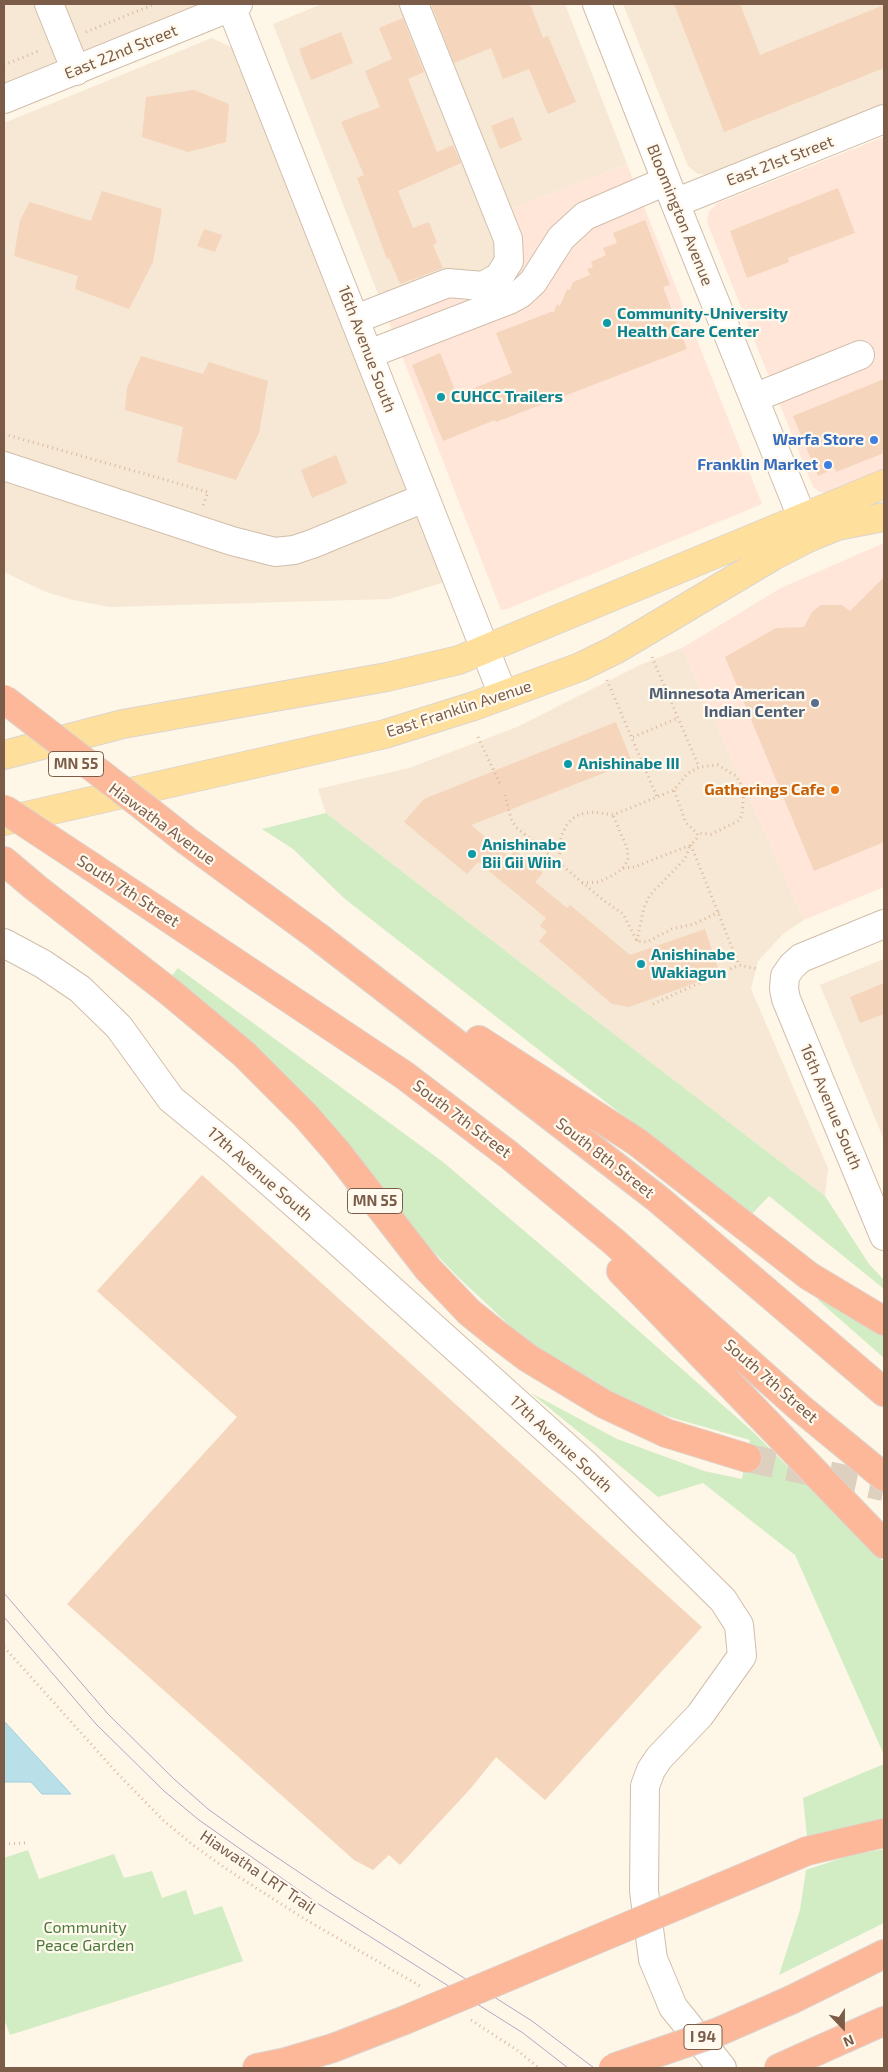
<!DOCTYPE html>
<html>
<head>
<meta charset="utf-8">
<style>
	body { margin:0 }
	#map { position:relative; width:888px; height:2072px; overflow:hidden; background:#fef6e6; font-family:"Exo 2",sans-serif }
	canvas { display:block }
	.frame { position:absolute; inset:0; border:5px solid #7a5c49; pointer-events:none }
	.north { position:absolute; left:818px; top:2002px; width:50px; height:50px; -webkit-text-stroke:4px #fff9ee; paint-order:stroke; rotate:158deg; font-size:14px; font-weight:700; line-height:20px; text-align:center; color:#7a5c49 }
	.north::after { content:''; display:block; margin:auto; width:18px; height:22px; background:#7a5c49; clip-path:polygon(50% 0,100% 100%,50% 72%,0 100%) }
</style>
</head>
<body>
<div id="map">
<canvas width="888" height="2072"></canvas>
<div class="frame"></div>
<div class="north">N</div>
</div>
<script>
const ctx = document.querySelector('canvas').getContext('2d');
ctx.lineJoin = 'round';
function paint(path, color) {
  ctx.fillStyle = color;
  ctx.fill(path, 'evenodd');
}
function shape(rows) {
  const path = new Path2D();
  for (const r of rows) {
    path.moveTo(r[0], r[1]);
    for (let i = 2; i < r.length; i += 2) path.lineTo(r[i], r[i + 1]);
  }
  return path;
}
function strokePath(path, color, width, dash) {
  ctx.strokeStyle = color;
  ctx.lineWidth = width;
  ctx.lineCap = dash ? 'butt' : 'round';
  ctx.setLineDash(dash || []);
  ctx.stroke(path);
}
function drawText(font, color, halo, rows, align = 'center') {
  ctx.font = font + ' "Exo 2",sans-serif';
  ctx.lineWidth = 4.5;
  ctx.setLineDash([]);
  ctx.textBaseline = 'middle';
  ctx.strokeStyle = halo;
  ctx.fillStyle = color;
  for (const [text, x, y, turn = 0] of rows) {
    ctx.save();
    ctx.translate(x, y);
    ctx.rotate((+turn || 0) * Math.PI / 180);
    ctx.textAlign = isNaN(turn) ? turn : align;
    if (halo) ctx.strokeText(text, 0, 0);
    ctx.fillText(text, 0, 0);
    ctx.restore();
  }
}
const residential = shape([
	[4,4,201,4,4,84],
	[322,4,565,4,627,164,502,212,508,278,385,312,273,24],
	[623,4,884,4,884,107,708,175,698,174,688,166],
	[212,38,233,48,445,582,389,599,110,607,73,600,46,592,4,572,4,123],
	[682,648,804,920,784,933,758,961,751,989,828,1168,825,1196,326,813,318,789,409,768,517,727,640,665],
	[884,959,884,1140,820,985]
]);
const commercial = shape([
	[884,137,884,470,828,492,820,492,813,487,707,222,709,211,718,203],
	[627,164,762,504,507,609,501,610,385,312,448,289,498,289,502,212],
	[884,543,884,887,804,920,682,648,781,588]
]);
const green = shape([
	[326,813,825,1196,869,1264,884,1280,884,1289,769,1196,751,1215,345,899,293,849,262,829],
	[178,968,443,1162,562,1263,752,1431,884,1562,884,1755,795,1555,703,1483,658,1497,531,1393,617,1439,704,1471,742,1479,750,1440,673,1418,636,1406,558,1360,521,1336,458,1277,170,978],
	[825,1292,884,1329,884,1358,818,1300],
	[884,1764,884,1821,807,1837,803,1798],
	[884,1849,884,1923,779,1975,800,1910,806,1870,848,1856],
	[28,1850,39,1879,114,1854,124,1878,152,1871,162,1898,186,1890,194,1915,222,1906,243,1961,10,2035,4,2019,4,1858]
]);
const water = shape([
	[4,1721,71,1794,42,1794,31,1782,4,1782,4,1721]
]);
const building = shape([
	[431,4,530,4,543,38,548,36,576,102,548,114,529,69,503,79,491,48,454,63],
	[674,4,740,4,760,55,884,5,884,68,724,132],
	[403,18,424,72,408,79,437,152,453,145,461,163,398,191,413,228,429,222,437,243,433,245,443,268,400,284,389,258,387,259,357,178,364,175,341,122,380,107,365,71,392,59,379,28],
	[341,32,353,63,311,80,299,49],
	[194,90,229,104,226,142,188,152,142,137,146,97],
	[513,117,522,140,500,149,491,126],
	[838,188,855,233,788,258,789,262,747,278,730,231],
	[102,191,162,209,153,262,129,309,75,289,78,276,14,256,20,220,30,202,91,221],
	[645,220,670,285,663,287,687,349,496,422,495,420,443,441,412,365,440,353,457,395,512,373,496,333,551,312,554,312,557,304,560,306,567,289,570,290,573,282,590,275,587,269,593,267,591,262,606,255,603,248,617,243,613,233],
	[204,229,222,235,215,252,197,246],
	[141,356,203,374,209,362,268,381,259,433,236,480,177,462,183,427,125,410,127,388],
	[884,379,884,453,836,472,835,468,818,476,793,416],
	[336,455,347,483,312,498,301,470],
	[884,577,884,842,814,871,725,657,776,628,804,627,812,612,821,605,842,605,850,611],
	[616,722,632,762,471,825,509,857,515,850,543,873,535,882,567,908,570,905,630,955,705,929,720,974,629,1007,612,1004,539,941,547,932,540,926,546,918,478,862,467,874,404,822,424,799],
	[884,983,884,1014,860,1023,850,997],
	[202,1175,702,1627,545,1800,496,1757,471,1788,400,1865,389,1855,373,1870,354,1860,67,1604,237,1417,97,1291]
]);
const highwayTunnel = shape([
	[747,1458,884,1487]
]);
const path = shape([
	[86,32,155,4],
	[4,65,41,50],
	[4,434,208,492,203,506],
	[652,657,699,767],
	[607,680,657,797],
	[478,737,501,786],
	[633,737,678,718],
	[505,795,511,819,516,827,602,899,623,914,637,941,647,942,672,929,694,924,719,912],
	[691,845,739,965,758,969],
	[559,864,561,836,567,825,572,819,580,814,594,812,613,815,674,790,687,774,699,767,718,765,736,776,740,782,744,791,742,814,740,820,722,829,711,834,697,833],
	[623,868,634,867,691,845,698,837,697,833,686,823,674,790],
	[582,883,599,882,617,873,623,868,628,860,627,848,613,815],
	[637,941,644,907,650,895,685,859,690,846],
	[653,1004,739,965],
	[4,1647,117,1773,164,1821,193,1845,225,1868,303,1918,420,1986],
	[4,1844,25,1843],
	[471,2020,517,2050,539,2068]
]);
const minor = shape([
	[49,4,76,71],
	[230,4,503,695],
	[597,4,675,203,810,537],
	[4,99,238,4],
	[675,203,884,119],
	[356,319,448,283,483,286,499,277,509,261,508,239,414,4],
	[369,354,509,300,520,294,533,282,561,238,585,216,666,181],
	[754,398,860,355],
	[4,466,232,541,275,552,294,550,312,544,424,498],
	[884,924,801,958,792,966,785,976,784,989,786,999,884,1236],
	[4,943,43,964,80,989,119,1027,171,1099,233,1150,335,1239,586,1465,723,1600,739,1625,742,1656,700,1715,659,1758,651,1770,645,1786,644,1891,653,1959,673,2007,722,2068]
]);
const major = shape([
	[4,755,123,724,387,677,459,660,884,484],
	[4,821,385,734,474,706,580,667,615,650,773,556,810,537,837,526,884,517]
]);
const highway = shape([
	[149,811,187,841,317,936,658,1199,884,1392],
	[4,861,36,888,171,993,244,1054,305,1115,338,1153,428,1269,469,1312,495,1333,528,1358,604,1404,666,1433,747,1458],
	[92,867,404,1075,509,1155,613,1241,799,1407,884,1477],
	[479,1040,637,1142,809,1276,884,1321],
	[621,1271,884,1544],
	[807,1851,884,1833],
	[791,2000,884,1954],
	[257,2068,286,2062,333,2048],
	[779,2068,884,2021]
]);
const tram = shape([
	[4,1593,108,1714,174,1779,208,1809,251,1840,330,1893,532,2021,594,2068],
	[4,1617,96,1724,164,1791,199,1820,320,1905,523,2033,568,2068]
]);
const highwayBridge = shape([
	[4,699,149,811],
	[4,809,92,867],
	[333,2048,405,2020,807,1851],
	[613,2068,718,2032,791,2000]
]);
const markers = [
	[607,323,5,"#0f9aa8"],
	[441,397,5,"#0f9aa8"],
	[874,440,5,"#3f7fe0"],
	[828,465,5,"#3f7fe0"],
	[815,703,5,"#5c6f8a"],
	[568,764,5,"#0f9aa8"],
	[835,790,5,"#e8710a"],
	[472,854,5,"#0f9aa8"],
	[641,964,5,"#0f9aa8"]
];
const shields = [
	[76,764,55],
	[375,1201,55],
	[703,2037,38]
];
const shieldNames = [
	["MN 55",76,764],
	["MN 55",375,1201],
	["I 94",703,2037]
];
const streetNames = [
	["East 22nd Street",121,52,-22],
	["East 21st Street",780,161,-21],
	["Bloomington Avenue",680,215,68],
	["16th Avenue South",367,349,69],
	["East Franklin Avenue",459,709,-18],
	["Hiawatha Avenue",162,824,36],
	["South 7th Street",128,891,33],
	["16th Avenue South",831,1107,67],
	["South 7th Street",462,1119,37],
	["South 8th Street",605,1158,38],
	["17th Avenue South",260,1174,41],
	["South 7th Street",771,1381,41],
	["17th Avenue South",561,1444,43],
	["Hiawatha LRT Trail",258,1872,34]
];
const cultureNames = [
	["Community-University",617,314],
	["Health Care Center",617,332],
	["CUHCC Trailers",451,397],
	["Anishinabe III",578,764],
	["Anishinabe",482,845],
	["Bii Gii Wiin",482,863],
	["Anishinabe",651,955],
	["Wakiagun",651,973]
];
const shopNames = [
	["Warfa Store",864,440],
	["Franklin Market",818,465]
];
const serviceNames = [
	["Minnesota American",805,694],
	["Indian Center",805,712]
];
const foodNames = [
	["Gatherings Cafe",825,790]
];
const parkNames = [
	["Community",85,1928],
	["Peace Garden",85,1946]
];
paint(residential, '#f6e8d4');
paint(commercial, '#ffe6d9');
paint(green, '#d2edc3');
paint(water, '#b9e0e9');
strokePath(water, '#9ecfdc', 1);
paint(building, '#f5d5bc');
strokePath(highwayTunnel, '#ddd0bf', 28, [28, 14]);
strokePath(minor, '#d1beab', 30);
strokePath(major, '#dcd5d0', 30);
strokePath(highway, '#dcd5d0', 30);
strokePath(path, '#dbb99e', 3, [1, 4]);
strokePath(minor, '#fff', 28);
strokePath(major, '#ffdf9c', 28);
strokePath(highway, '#fcb899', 28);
strokePath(tram, '#b9a3c9', 1);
strokePath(highwayBridge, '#dcd5d0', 30, []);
strokePath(highwayBridge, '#fcb899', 28);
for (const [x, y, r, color] of markers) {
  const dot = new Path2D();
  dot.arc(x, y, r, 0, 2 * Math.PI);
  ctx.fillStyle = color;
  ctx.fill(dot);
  strokePath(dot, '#fff9ee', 2);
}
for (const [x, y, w] of shields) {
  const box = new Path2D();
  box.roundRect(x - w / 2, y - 12.5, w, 25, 4);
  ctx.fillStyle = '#fff9ee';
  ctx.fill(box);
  strokePath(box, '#7a5c49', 1);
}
drawText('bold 15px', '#7a5c49', null, shieldNames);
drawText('16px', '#7a5c49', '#fff9ee', streetNames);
drawText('bold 16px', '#0d838f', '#fff9ee', cultureNames, 'left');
drawText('bold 16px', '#366cbe', '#fff9ee', shopNames, 'right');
drawText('bold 16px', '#4e5e75', '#fff9ee', serviceNames, 'right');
drawText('bold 16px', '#c56008', '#fff9ee', foodNames, 'right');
drawText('16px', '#4c7a3c', '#fff9ee', parkNames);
</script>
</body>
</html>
